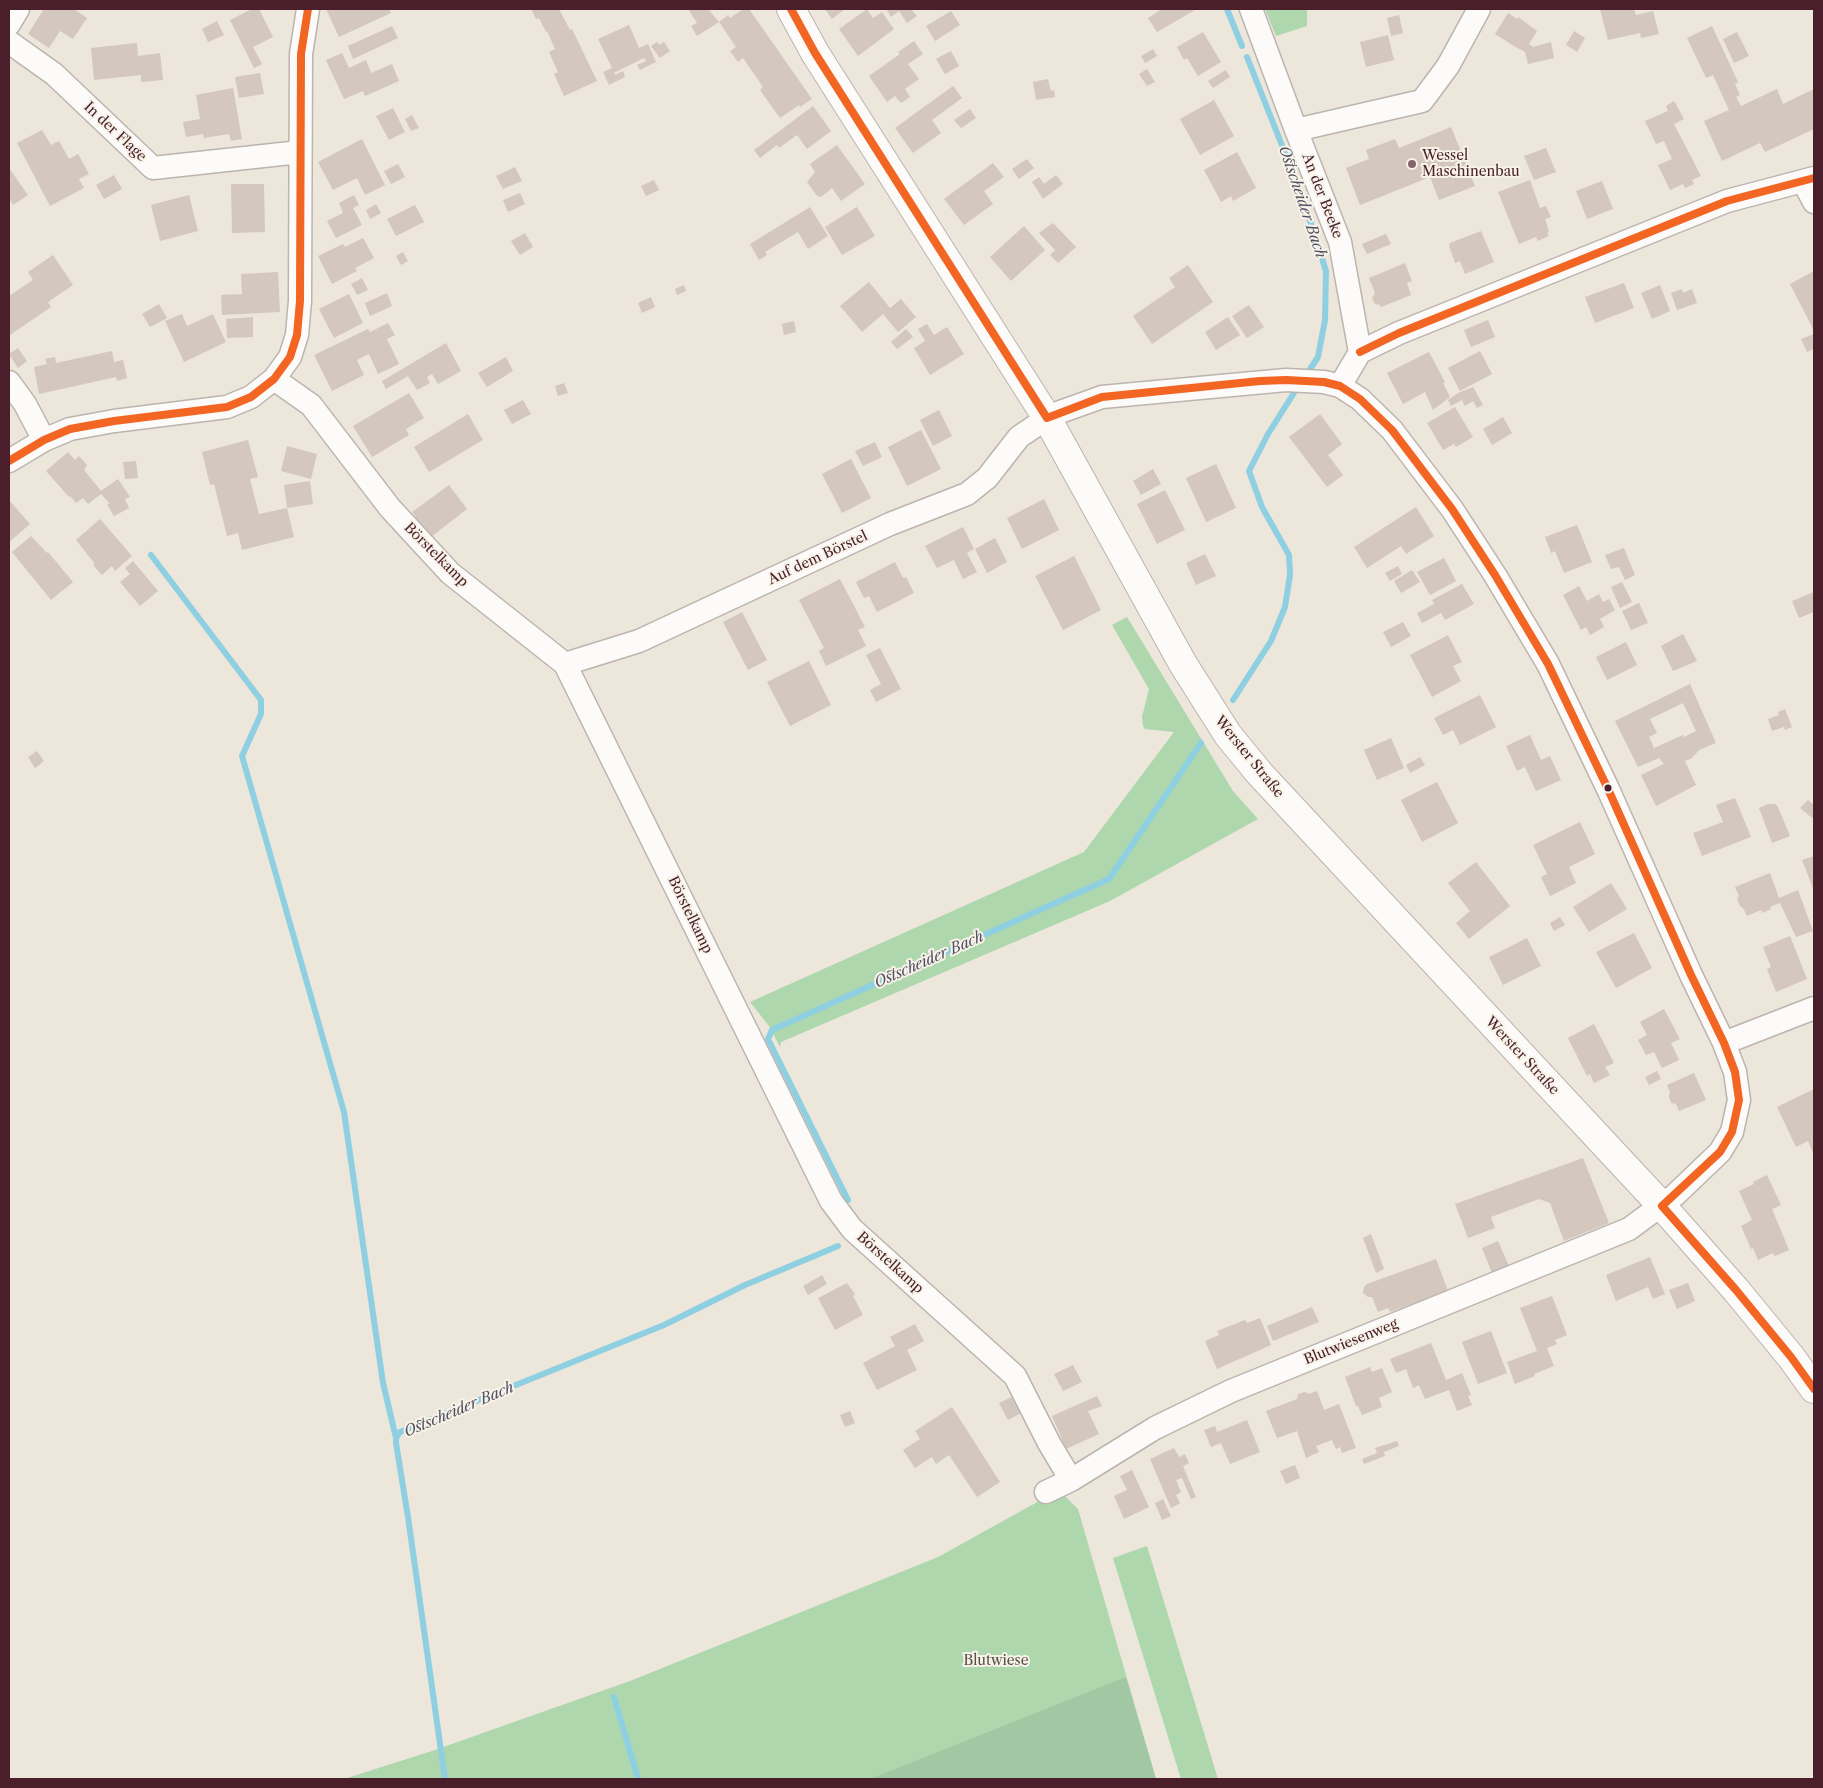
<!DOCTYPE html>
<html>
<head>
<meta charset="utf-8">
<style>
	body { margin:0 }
	#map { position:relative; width:1823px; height:1788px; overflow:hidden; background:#ece6db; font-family:"Libre Caslon Text",serif }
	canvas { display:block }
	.frame { position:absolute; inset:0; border:10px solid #4a1f2b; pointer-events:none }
</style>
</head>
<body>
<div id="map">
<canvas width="1823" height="1788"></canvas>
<div class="frame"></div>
</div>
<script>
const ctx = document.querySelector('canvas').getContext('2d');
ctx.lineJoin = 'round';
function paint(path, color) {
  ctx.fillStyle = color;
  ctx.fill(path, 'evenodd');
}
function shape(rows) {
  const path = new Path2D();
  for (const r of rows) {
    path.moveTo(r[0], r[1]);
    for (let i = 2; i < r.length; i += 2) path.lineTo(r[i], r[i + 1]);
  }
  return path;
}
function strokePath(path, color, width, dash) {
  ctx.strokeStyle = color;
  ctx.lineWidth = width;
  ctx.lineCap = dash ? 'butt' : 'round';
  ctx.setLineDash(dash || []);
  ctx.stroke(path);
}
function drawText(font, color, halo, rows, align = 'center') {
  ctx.font = font + ' "Libre Caslon Text",serif';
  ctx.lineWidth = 4;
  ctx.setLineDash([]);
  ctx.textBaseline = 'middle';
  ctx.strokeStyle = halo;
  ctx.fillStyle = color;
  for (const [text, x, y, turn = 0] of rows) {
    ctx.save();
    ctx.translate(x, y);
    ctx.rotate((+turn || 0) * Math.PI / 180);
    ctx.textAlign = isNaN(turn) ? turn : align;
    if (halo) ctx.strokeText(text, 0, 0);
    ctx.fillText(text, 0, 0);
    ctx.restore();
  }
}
const green = shape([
	[1265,9,1307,9,1307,26,1276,36],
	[1127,617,1233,791,1258,819,1110,901,781,1042,780,1047,769,1026,750,1002,1084,852,1174,732,1145,729,1143,726,1142,717,1149,689,1112,625],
	[1059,1490,1078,1509,1156,1779,344,1779,432,1751,630,1681,938,1557],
	[1147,1546,1218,1779,1181,1779,1113,1558]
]);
const forest = shape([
	[1126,1677,1156,1779,870,1779]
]);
const stream = shape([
	[1227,9,1242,46],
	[1247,57,1302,196,1326,271,1325,320,1318,357,1305,377],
	[151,555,261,700,261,714,242,756,344,1112,383,1383,396,1438],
	[1233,700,1271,641,1285,607,1290,575,1289,555,1262,507,1249,471,1268,434,1299,385],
	[848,1200,768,1039,772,1030,1109,879,1201,743],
	[614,1697,638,1779],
	[445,1779,408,1517,396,1443,396,1438,400,1432,664,1325,745,1285,838,1246]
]);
const building = shape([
	[44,9,74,9,87,18,73,39,60,31,49,48,28,34],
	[252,9,259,9,273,37,253,47,262,64,254,68,230,20],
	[326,9,389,9,391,13,339,37],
	[531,9,559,9,570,30,572,29,597,81,564,96,554,74,558,72,549,52,555,49,547,31,546,32,539,18,536,19],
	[688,9,708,9,719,22,728,15,730,18,743,9,749,9,812,99,800,107,799,105,780,118,760,90,763,87,743,58,738,62,730,51,736,47,719,22,697,36,691,26,697,23],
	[825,9,845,9,832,19],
	[867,9,873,18,882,12,894,29,858,56,839,29],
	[886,9,911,9,917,16,907,23,899,11,891,17],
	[1159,9,1194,9,1195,10,1157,32,1148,18,1160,10],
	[1600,9,1634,9,1636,15,1653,11,1659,34,1641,38,1640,33,1608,40],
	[951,11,960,25,935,41,926,26],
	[1508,13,1517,19,1518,17,1537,31,1529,44,1533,47,1551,42,1554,58,1528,64,1525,52,1514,46,1495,34],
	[1399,15,1403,33,1391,36,1387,18],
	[217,21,224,35,208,42,202,29],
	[629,25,639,48,648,44,656,62,640,70,637,65,646,61,644,58,614,73,615,75,623,71,625,77,609,85,603,72,612,68,598,39],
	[392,26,398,38,353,59,348,46],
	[1712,26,1738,82,1735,84,1740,95,1736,97,1741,106,1777,89,1783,104,1814,89,1814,129,1765,152,1760,143,1722,161,1704,121,1729,110,1713,75,1706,78,1687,38],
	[1574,31,1585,38,1577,52,1566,45],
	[1203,32,1221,62,1198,76,1187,58,1184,60,1177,47],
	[1737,32,1749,56,1734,63,1723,39],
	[1388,35,1394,60,1366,67,1360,42],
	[914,41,923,54,908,64,919,79,905,89,910,97,901,103,895,96,887,102,869,76,900,54,898,52],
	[657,42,660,45,664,42,670,51,660,58,651,46],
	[137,43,138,56,160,53,163,80,141,82,141,75,94,80,91,48],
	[1153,49,1157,56,1145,63,1141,56],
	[951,51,959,66,945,74,936,59],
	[342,53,349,68,366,60,371,73,392,64,399,81,365,96,363,91,344,99,326,60],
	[1147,69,1155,82,1147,86,1139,74],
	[1226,70,1230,77,1213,88,1208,81],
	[260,73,264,94,239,98,235,77],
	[1048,79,1051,91,1054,90,1055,97,1036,100,1033,82],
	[953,86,962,98,932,120,941,133,913,153,895,128],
	[233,88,242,139,231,141,229,134,204,138,203,134,186,137,183,122,200,119,196,95],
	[1214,100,1234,136,1200,155,1180,119],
	[1674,101,1684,119,1674,124,1701,176,1692,180,1694,184,1685,188,1683,184,1670,190,1658,165,1672,159,1664,141,1656,144,1645,121,1668,111,1666,106],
	[813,106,831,131,807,149,797,135,779,148,777,145,760,158,754,150],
	[393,108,405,132,389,140,376,116],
	[970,109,976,118,961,128,954,120],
	[412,115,419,128,411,131,405,119],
	[1451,127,1475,186,1439,200,1430,177,1360,205,1346,168,1369,159,1366,150,1395,139,1399,148],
	[42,130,51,145,59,141,69,159,78,154,89,174,79,179,84,188,50,206,17,143],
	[362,139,385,185,365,195,357,178,333,190,318,162],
	[837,145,865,184,841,201,832,188,821,197,817,196,807,182,815,172,810,164],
	[1546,148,1556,172,1534,180,1524,156],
	[1237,152,1256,188,1233,201,1231,196,1221,202,1204,170],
	[1027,159,1034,168,1019,179,1012,169],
	[993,163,1004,177,984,191,993,204,964,225,944,199],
	[398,164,405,177,391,184,384,171],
	[515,167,522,181,503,189,496,176],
	[9,168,28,195,13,205,9,198],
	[114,175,122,189,104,199,96,185],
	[1056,175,1063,184,1043,199,1032,182,1039,177,1044,184],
	[654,180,659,190,646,196,641,186],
	[1530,180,1540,208,1546,206,1551,217,1545,219,1549,232,1547,233,1549,236,1538,241,1536,237,1519,244,1498,192],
	[1602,181,1613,209,1587,219,1576,191],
	[231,184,264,184,265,232,232,233],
	[520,193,525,204,508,212,503,200],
	[189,195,198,231,160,241,151,205],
	[354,195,359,205,353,208,362,225,336,238,327,221,343,213,339,203],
	[376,204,381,213,370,219,366,210],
	[415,205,424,222,396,236,387,219],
	[810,207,828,236,808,249,798,232,765,252,767,255,759,260,750,244],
	[857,207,875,236,842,255,825,227],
	[1053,223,1076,247,1058,263,1050,255,1055,250,1039,233],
	[1024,226,1045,250,1011,281,990,257],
	[1481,231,1494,262,1465,274,1460,261,1455,263,1449,246,1450,243],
	[525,233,533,247,520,255,511,241],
	[1386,234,1391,244,1367,254,1362,244],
	[363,238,374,258,355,268,357,271,332,284,318,256,343,244,345,247],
	[403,252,408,261,401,265,396,256],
	[53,255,73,285,48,302,51,307,10,335,9,296,33,280,28,272],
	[1405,263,1412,281,1407,283,1411,295,1381,307,1380,305,1375,304,1372,298,1375,293,1369,278],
	[1188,265,1213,302,1152,344,1133,316,1175,287,1169,278],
	[1814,271,1814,331,1790,284],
	[278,272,280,312,222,315,221,295,242,294,241,274],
	[362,278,368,290,357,295,351,284],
	[869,282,890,308,901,299,916,317,898,332,883,314,862,332,840,306],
	[1624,283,1634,308,1595,323,1585,297],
	[684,285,686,291,677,295,675,289],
	[1660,285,1670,311,1652,319,1641,293],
	[1682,289,1683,293,1692,289,1697,303,1677,310,1671,293],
	[387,293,392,306,370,316,365,303],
	[349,294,363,323,334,338,319,309],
	[651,297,655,307,642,313,638,303],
	[159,304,167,318,150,327,142,314],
	[1249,305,1264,327,1247,338,1232,316],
	[182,314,187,326,213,314,226,342,184,362,165,321],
	[253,317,253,337,227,338,226,319],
	[1228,317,1240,335,1216,350,1205,332],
	[1488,320,1495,337,1471,347,1464,330],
	[794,321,796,332,784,335,782,324],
	[388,323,395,335,387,339,399,364,378,374,369,354,357,360,364,375,332,391,314,355,368,329,370,332],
	[927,324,934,335,947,327,964,354,930,375,914,348,925,341,918,329],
	[906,329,913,337,897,349,891,342],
	[1814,334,1814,349,1807,352,1801,339],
	[446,343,461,371,438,384,432,374,427,377,430,383,417,390,408,376,386,389,382,381],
	[18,348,27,361,18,368,9,354],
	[112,351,114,362,123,360,127,378,117,381,116,377,39,394,34,367,47,364,45,359,55,357,56,363],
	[1480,351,1492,374,1460,391,1448,368],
	[1429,352,1445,382,1443,383,1450,397,1433,410,1425,392,1403,404,1387,373],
	[506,357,513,371,487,387,478,373],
	[564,383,568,393,558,396,555,386],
	[1473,387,1483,405,1477,408,1473,401,1465,406,1462,400,1451,406,1448,400,1458,393],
	[409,393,424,418,406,429,409,435,372,457,353,426],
	[523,400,531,414,512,424,504,410],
	[1455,407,1473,437,1456,447,1454,444,1443,450,1427,423],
	[939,410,952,436,933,446,920,420],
	[468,414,483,440,429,472,414,447],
	[1320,414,1342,444,1328,455,1343,475,1327,487,1289,437],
	[1503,417,1512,433,1492,445,1483,429],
	[921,430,941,469,907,486,888,447],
	[248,440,258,477,250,479,259,514,287,508,294,537,242,550,238,533,227,536,214,484,210,485,202,452],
	[875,442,882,457,863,466,855,451],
	[287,446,317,454,311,479,281,471],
	[68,452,75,460,79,456,87,465,84,470,101,491,118,479,130,497,125,499,129,508,114,516,107,504,110,504,101,494,88,504,83,498,76,503,70,496,69,497,46,471],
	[851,459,871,498,842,513,822,474],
	[136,461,138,478,125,479,123,462],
	[1216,464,1236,508,1206,522,1186,478],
	[1153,469,1161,484,1141,495,1133,481],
	[310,481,313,504,287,508,284,485],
	[449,485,467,509,431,537,412,512],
	[1165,490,1185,530,1157,544,1137,504],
	[1044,499,1059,530,1022,549,1007,518],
	[9,500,30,524,9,542],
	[1416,507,1434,536,1406,554,1401,546,1367,568,1354,547],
	[100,519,132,556,115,571,112,566,102,575,93,565,95,564,76,540],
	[1577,525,1592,562,1564,573,1555,551,1551,553,1545,537],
	[963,527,974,549,967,553,977,572,963,579,954,560,937,568,925,546],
	[31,536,47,553,48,552,73,582,51,600,12,552],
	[995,538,1007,562,987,573,975,549],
	[1624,548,1635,575,1625,580,1619,567,1611,569,1605,555],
	[1205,554,1216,576,1196,585,1186,563],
	[1074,556,1101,610,1063,630,1035,576],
	[1444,558,1456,581,1430,595,1417,572],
	[133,561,158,591,140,606,120,582,130,574,125,568],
	[895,562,903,578,906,577,914,593,877,612,869,596,864,598,856,582],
	[1398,566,1402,574,1390,581,1385,573],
	[1412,570,1420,582,1401,593,1394,581],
	[840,579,865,627,858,630,866,646,826,666,819,651,824,648,799,600],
	[1622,582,1632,602,1620,608,1611,587],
	[1462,584,1474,604,1445,620,1441,613,1422,623,1417,613,1434,604,1432,600],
	[1579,586,1587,601,1599,594,1603,602,1609,599,1615,610,1600,619,1604,627,1590,635,1586,627,1581,630,1563,595],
	[1814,592,1814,612,1799,618,1792,601],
	[1639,603,1648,623,1631,630,1622,611],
	[742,612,767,660,748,670,723,622],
	[1403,622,1411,636,1391,647,1383,632],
	[1683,634,1697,661,1673,671,1661,646],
	[1448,635,1462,662,1453,666,1461,681,1432,697,1410,655],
	[1626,642,1637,665,1607,680,1596,657],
	[880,648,901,689,876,702,870,690,881,684,866,655],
	[809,661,831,705,790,726,767,682],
	[1690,684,1716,743,1699,750,1692,758,1685,761,1696,785,1656,806,1641,775,1664,764,1659,758,1638,767,1615,721],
	[1683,703,1696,731,1684,737,1683,735,1654,748,1649,737,1657,733,1650,719],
	[1480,695,1496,727,1460,745,1453,730,1443,735,1434,718],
	[1785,709,1792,727,1785,730,1784,727,1772,731,1768,719,1779,715,1778,712],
	[1530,735,1541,760,1550,756,1561,780,1536,791,1525,767,1517,771,1506,746],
	[1391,738,1404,768,1377,780,1364,750],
	[37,751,44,761,35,768,28,757],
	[1420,757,1425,765,1410,773,1406,765],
	[1437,782,1458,823,1422,842,1401,800],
	[1735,798,1751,837,1702,856,1693,833,1723,822,1716,805],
	[1808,800,1814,805,1814,815,1812,818,1800,808],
	[1768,804,1775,804,1778,807,1790,836,1772,843,1759,808],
	[1580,822,1595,854,1569,867,1576,883,1550,896,1541,877,1547,874,1533,845],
	[1814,856,1814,891,1802,860],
	[1476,862,1510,906,1469,939,1456,923,1470,911,1448,883],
	[1770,873,1779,898,1798,890,1813,931,1796,937,1780,903,1770,907,1771,909,1762,913,1761,910,1747,916,1743,908,1740,906,1737,899,1739,896,1735,887],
	[1611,883,1627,909,1589,932,1573,907],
	[1560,917,1565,925,1554,931,1550,923],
	[1634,933,1652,968,1616,988,1596,952],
	[1790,936,1807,979,1776,992,1767,969,1771,967,1763,947],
	[1527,938,1541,966,1503,985,1489,957],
	[1664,1009,1680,1039,1671,1043,1679,1060,1662,1068,1654,1052,1646,1055,1638,1040,1647,1035,1640,1022],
	[1594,1024,1614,1063,1605,1067,1610,1075,1594,1083,1590,1074,1587,1076,1568,1038],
	[1657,1071,1661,1079,1649,1085,1645,1077],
	[1694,1073,1706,1100,1679,1111,1676,1104,1671,1103,1669,1096,1670,1092,1667,1085],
	[1814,1089,1814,1155,1808,1141,1796,1147,1777,1107],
	[1583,1158,1609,1223,1564,1241,1550,1203,1539,1199,1491,1217,1495,1228,1468,1238,1455,1204],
	[1767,1175,1781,1205,1772,1209,1789,1250,1775,1256,1773,1253,1758,1260,1753,1248,1751,1249,1741,1226,1752,1220,1739,1191,1754,1184,1753,1182],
	[1371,1234,1384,1269,1376,1273,1363,1238],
	[1498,1241,1509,1266,1492,1273,1482,1248],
	[1650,1257,1665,1294,1653,1299,1648,1287,1616,1301,1606,1275],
	[1436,1259,1448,1291,1390,1312,1388,1308,1378,1312,1372,1297,1368,1297,1363,1293,1364,1287,1367,1284],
	[822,1275,827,1284,808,1295,803,1286],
	[847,1283,855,1294,853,1296,863,1315,835,1330,818,1298],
	[1688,1283,1695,1301,1677,1309,1669,1290],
	[1552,1296,1567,1335,1555,1340,1557,1344,1547,1348,1554,1366,1534,1374,1535,1376,1515,1384,1507,1362,1537,1351,1520,1308],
	[1312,1307,1319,1322,1273,1341,1267,1326],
	[1260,1318,1271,1345,1217,1369,1205,1341,1219,1335,1217,1331,1245,1320,1247,1323],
	[915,1324,924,1341,907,1350,917,1370,877,1390,863,1363,895,1346,890,1337],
	[1491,1331,1507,1373,1478,1384,1462,1342],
	[1431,1343,1446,1380,1462,1373,1471,1395,1468,1396,1472,1405,1457,1411,1449,1390,1425,1399,1419,1385,1413,1388,1406,1369,1396,1373,1390,1359],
	[1073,1365,1082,1382,1063,1391,1054,1374],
	[1370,1367,1372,1372,1382,1368,1392,1392,1379,1398,1382,1407,1362,1415,1358,1406,1356,1406,1345,1377],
	[1317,1391,1324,1410,1339,1404,1356,1448,1342,1453,1340,1447,1336,1449,1332,1440,1316,1446,1319,1452,1306,1458,1297,1431,1277,1438,1266,1411,1297,1399,1298,1394,1305,1392,1309,1394],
	[1016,1395,1025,1411,1008,1420,999,1403],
	[1097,1396,1102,1406,1088,1411,1099,1434,1066,1449,1052,1416],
	[952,1407,1000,1482,977,1497,949,1455,936,1464,932,1457,915,1468,903,1450,920,1439,915,1431],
	[850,1411,855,1423,845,1427,840,1415],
	[1247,1420,1260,1452,1230,1464,1221,1443,1211,1447,1204,1430,1215,1426,1217,1432],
	[1397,1441,1399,1446,1384,1452,1385,1456,1364,1464,1362,1459,1377,1453,1375,1448],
	[1174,1448,1179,1457,1185,1454,1189,1463,1183,1466,1196,1497,1191,1499,1182,1478,1176,1480,1181,1492,1176,1495,1180,1503,1171,1508,1150,1459],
	[1295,1465,1300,1478,1286,1484,1280,1471],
	[1132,1470,1149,1507,1124,1519,1114,1496,1127,1490,1120,1476],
	[1163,1499,1171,1516,1162,1520,1155,1503]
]);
const minor = shape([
	[1251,9,1296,130,1340,242,1360,352,1340,386],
	[9,24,18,9],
	[9,42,54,74,153,168,300,152],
	[1296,130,1422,101,1448,66,1479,9],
	[1803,181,1814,202],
	[1360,352,1399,333,1727,201,1814,178],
	[274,379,311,405,390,508,450,573,565,664,831,1201,852,1229,1015,1376,1049,1443,1071,1480],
	[9,382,25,404,44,440],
	[9,461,44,440,70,429,114,421,227,407,251,397,274,379,290,357,297,335,300,301,301,54,308,9],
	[565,664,639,641,890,524,967,494,987,478,1019,437,1047,418,1060,412,1102,397,1286,380,1324,382,1340,386,1360,399,1392,430,1452,509,1495,575,1548,664,1608,789,1691,975,1724,1043,1735,1072,1739,1100,1732,1132,1720,1152,1675,1195,1629,1229,1231,1391,1155,1428,1071,1480,1046,1492],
	[1724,1043,1814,1008]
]);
const major = shape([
	[791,9,815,53,1047,418,1183,664,1228,735,1260,774,1662,1206,1736,1290,1791,1357,1814,1389]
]);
const bus1 = shape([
	[791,9,815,53,1047,418,1102,397,1260,381,1286,380,1324,382,1340,386,1360,399,1392,430,1452,509,1495,575,1548,664,1608,789,1691,975,1724,1043,1735,1072,1739,1100,1732,1132,1720,1152,1662,1206],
	[1360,352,1399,333,1727,201,1814,178],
	[9,461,44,440,70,429,114,421,227,407,251,397,274,379,290,357,297,335,300,301,301,54,308,9],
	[1662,1206,1736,1290,1791,1357,1814,1389]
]);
const markers = [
	[1412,164,5,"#836569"],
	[1608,788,4.5,"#4a1f2b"]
];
const streetNames = [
	["In der Flage",115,132,43],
	["An der Beeke",1322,196,69],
	["Börstelkamp",436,555,45],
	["Auf dem Börstel",818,558,-25],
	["Werster Straße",1249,757,51],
	["Börstelkamp",690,915,64],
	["Werster Straße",1522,1056,47],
	["Börstelkamp",890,1263,42],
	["Blutwiesenweg",1351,1342,-22]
];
const poiNames = [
	["Wessel",1422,156],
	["Maschinenbau",1422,172]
];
const parkNames = [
	["Blutwiese",996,1661]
];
const waterNames = [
	["Ostscheider Bach",1302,202,71],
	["Ostscheider Bach",929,960,-24],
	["Ostscheider Bach",459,1410,-23]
];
paint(green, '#aed7ae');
paint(forest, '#a2c7a3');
strokePath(stream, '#8ecfe2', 6);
paint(building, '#d3c7be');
strokePath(minor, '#bcb4ae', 25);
strokePath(major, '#bcb4ae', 30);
strokePath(minor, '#fcfbfa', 22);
strokePath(major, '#fcfbfa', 28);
strokePath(bus1, '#f26522', 8);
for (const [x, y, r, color] of markers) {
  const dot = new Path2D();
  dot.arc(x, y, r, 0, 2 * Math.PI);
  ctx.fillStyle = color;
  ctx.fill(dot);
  strokePath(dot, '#f7f3e8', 2);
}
drawText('14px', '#4a1f2b', '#f7f3e8', streetNames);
drawText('14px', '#4a1f2b', '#f7f3e8', poiNames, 'left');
drawText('14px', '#595247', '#f7f3e8', parkNames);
drawText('italic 15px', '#525163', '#f7f3e8', waterNames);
</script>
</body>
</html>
